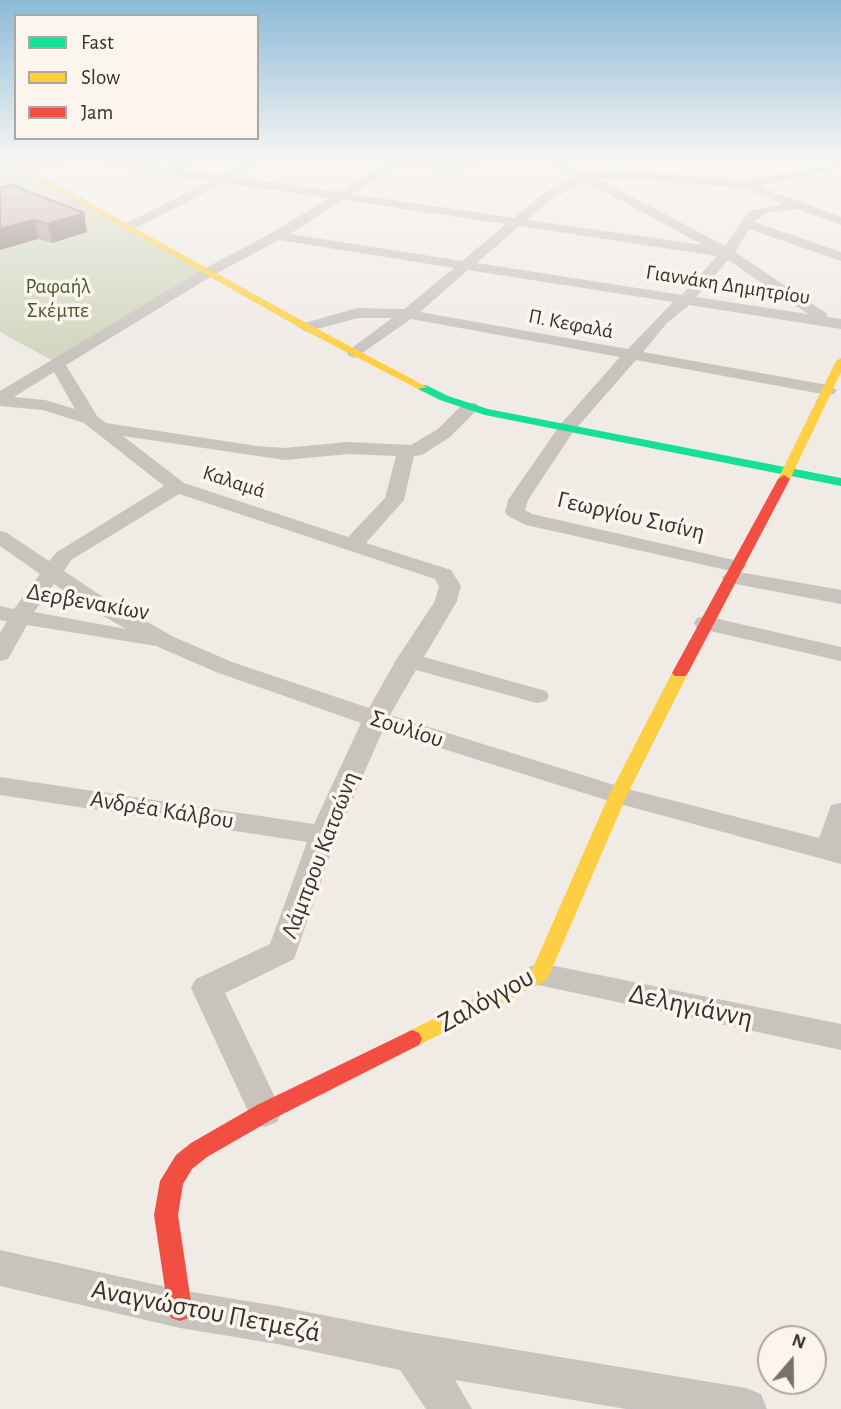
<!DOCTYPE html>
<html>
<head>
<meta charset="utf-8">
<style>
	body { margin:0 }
	#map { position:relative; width:841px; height:1409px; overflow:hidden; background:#f0ebe5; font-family:"Alegreya Sans",sans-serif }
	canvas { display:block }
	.legend { position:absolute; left:14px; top:14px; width:245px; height:126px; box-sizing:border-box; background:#fbf5ee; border:2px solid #aea6a0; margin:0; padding:9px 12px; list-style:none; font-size:21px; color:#3b302b }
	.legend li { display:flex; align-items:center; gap:14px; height:35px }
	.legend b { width:35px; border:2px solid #aea6a0 }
	.north { position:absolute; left:757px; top:1325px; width:70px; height:70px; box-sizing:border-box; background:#fbf5ee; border:2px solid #aea6a0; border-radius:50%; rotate:20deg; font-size:19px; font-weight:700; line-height:28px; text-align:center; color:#3b302b }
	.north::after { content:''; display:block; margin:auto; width:24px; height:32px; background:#7a716c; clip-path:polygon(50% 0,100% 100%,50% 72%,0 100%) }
</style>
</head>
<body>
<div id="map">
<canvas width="841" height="1409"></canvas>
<ul class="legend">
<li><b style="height:9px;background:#16e098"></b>Fast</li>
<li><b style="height:9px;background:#ffcf43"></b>Slow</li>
<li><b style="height:9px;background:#f24e42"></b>Jam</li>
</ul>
<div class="north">N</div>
</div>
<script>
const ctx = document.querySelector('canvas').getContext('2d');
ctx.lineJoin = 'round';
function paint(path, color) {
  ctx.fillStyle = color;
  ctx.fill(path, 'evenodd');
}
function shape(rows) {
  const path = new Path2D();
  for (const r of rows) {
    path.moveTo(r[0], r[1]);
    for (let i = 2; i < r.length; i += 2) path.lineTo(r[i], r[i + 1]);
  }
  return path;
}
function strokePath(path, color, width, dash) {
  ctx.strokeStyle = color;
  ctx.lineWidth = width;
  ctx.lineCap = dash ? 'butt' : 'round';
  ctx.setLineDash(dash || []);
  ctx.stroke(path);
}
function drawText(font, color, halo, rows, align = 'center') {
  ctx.font = font + ' "Alegreya Sans",sans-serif';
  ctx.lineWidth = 7;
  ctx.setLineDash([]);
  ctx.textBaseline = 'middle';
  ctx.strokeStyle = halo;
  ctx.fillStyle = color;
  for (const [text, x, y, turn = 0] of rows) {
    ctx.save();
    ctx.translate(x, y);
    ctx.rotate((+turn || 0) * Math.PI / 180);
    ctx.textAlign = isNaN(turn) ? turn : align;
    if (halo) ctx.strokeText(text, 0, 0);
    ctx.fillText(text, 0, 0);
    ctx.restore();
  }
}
const green = shape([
	[0,158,24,168,207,273,57,363,0,332]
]);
const street = shape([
	[67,158,98,158,168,167,188,158,203,158,182,169,220,175,254,158,268,158,235,177,339,192,386,163,381,160,383,158,408,158,450,164,468,162,472,158,484,158,476,167,450,172,399,165,352,194,514,218,542,194,575,176,536,158,551,158,587,172,625,170,745,181,840,164,840,168,758,186,841,217,841,225,797,209,767,213,754,222,841,252,841,261,749,229,735,252,826,313,828,317,841,319,841,329,689,305,667,323,643,352,828,385,837,390,834,394,828,395,636,360,573,432,528,500,525,510,532,514,743,562,747,566,739,572,841,590,841,604,725,582,722,577,731,571,526,525,508,516,505,512,508,500,560,425,620,357,411,319,355,358,349,356,347,353,349,350,392,318,358,318,306,332,298,327,301,324,357,308,404,309,454,268,279,240,212,276,66,365,97,416,106,423,257,446,285,448,348,442,411,445,438,429,464,403,476,403,479,407,476,411,450,437,422,455,414,456,404,500,366,543,451,570,461,586,457,601,424,657,546,691,549,696,546,701,537,703,416,670,390,715,624,788,819,838,831,805,841,803,841,864,609,801,383,730,337,835,294,959,225,993,282,1112,277,1122,265,1127,253,1122,191,988,196,979,270,944,307,842,0,795,0,777,314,824,361,723,216,672,156,646,27,625,8,659,0,661,0,633,7,621,0,620,0,606,14,609,40,574,0,546,0,531,7,533,49,561,57,552,164,486,84,423,43,410,0,406,0,391,202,270,272,233,329,198,224,183,130,231,123,227,125,224,210,181,81,162,24,172,18,168,24,164,67,158],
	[625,178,743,188,783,204,749,211,725,246,599,179,625,178],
	[585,181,703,245,527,220,550,200,585,181],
	[343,200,506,224,462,261,290,234,343,200],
	[519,226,717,256,682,295,477,263,519,226],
	[728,260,808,314,696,297,728,260],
	[468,270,673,302,628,349,420,312,468,270],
	[54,372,75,409,45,400,14,397,54,372],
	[123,436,285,460,348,454,396,456,385,498,348,537,184,483,123,436],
	[179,494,435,579,439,586,435,601,396,660,369,708,232,662,174,637,100,595,64,571,71,560,179,494],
	[54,584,84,605,126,629,34,612,54,584],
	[80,197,84,198,84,204,36,216,30,212,80,197],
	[705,616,841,647,841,661,697,628,694,623,697,618,705,616],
	[540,963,841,1024,841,1050,529,983,525,975,529,967,540,963],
	[0,1250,180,1290,277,1306,404,1331,746,1388,761,1394,767,1409,626,1409,455,1380,472,1409,426,1409,400,1370,277,1344,180,1328,0,1286,0,1250]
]);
const fast = shape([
	[418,385,426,385,448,396,488,409,841,478,841,486,485,415,440,400,418,389,418,385]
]);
const slow = shape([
	[0,158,8,158,310,325,427,387,418,389,302,329,0,158],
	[841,358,841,372,790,479,784,483,780,482,778,479,836,361,841,358],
	[680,668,688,673,627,795,547,980,419,1045,412,1048,405,1045,402,1039,405,1033,532,970,609,795,672,673,680,668]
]);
const jam = shape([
	[784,475,790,479,688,673,685,676,675,676,672,673,778,479,784,475],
	[412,1030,419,1033,422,1039,419,1045,273,1119,207,1157,192,1169,183,1184,178,1215,192,1309,189,1318,180,1321,171,1318,168,1309,154,1215,160,1181,176,1155,191,1143,257,1105,412,1030]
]);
const wall = shape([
	[0,188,84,213,87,232,52,243,38,239]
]);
const shadedWall = shape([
	[84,213,87,232,52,243,48,224],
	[34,220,38,239,0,250,0,229]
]);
const building = shape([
	[12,185,84,213,48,224,34,220,0,229,0,188,12,185]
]);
const farStreetnames = [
	["Γιαννάκη Δημητρίου",728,285,9],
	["Π. Κεφαλά",571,324,11],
	["Καλαμά",234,482,18]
];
const farParknames = [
	["Ραφαήλ",58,287],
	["Σκέμπε",58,311]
];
const streetNames = [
	["Γεωργίου Σισίνη",631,516,13],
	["Δερβενακίων",88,602,10],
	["Σουλίου",407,729,18],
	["Ανδρέα Κάλβου",162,810,9],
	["Λάμπρου Κατσώνη",320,855,-69]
];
const nearStreetnames = [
	["Ζαλόγγου",486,1000,-29],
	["Δεληγιάννη",691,1006,12],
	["Αναγνώστου Πετμεζά",206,1311,11]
];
paint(green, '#d1d6bf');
paint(street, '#c9c3be');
paint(fast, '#16e098');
paint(slow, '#ffcf43');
paint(jam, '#f24e42');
paint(wall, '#a89690');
paint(shadedWall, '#887a75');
paint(building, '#c3afa7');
strokePath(building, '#887a75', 2);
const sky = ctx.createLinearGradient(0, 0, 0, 355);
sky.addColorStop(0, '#8bbad8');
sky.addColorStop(0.45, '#f8f6f3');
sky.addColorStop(1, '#f8f6f300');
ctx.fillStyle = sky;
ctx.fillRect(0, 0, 841, 355);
drawText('21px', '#3b302b', '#fbf5ee', farStreetnames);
drawText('21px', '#4a5a2e', '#fbf5ee', farParknames);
drawText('24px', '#3b302b', '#fbf5ee', streetNames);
drawText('28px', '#3b302b', '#fbf5ee', nearStreetnames);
</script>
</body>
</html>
